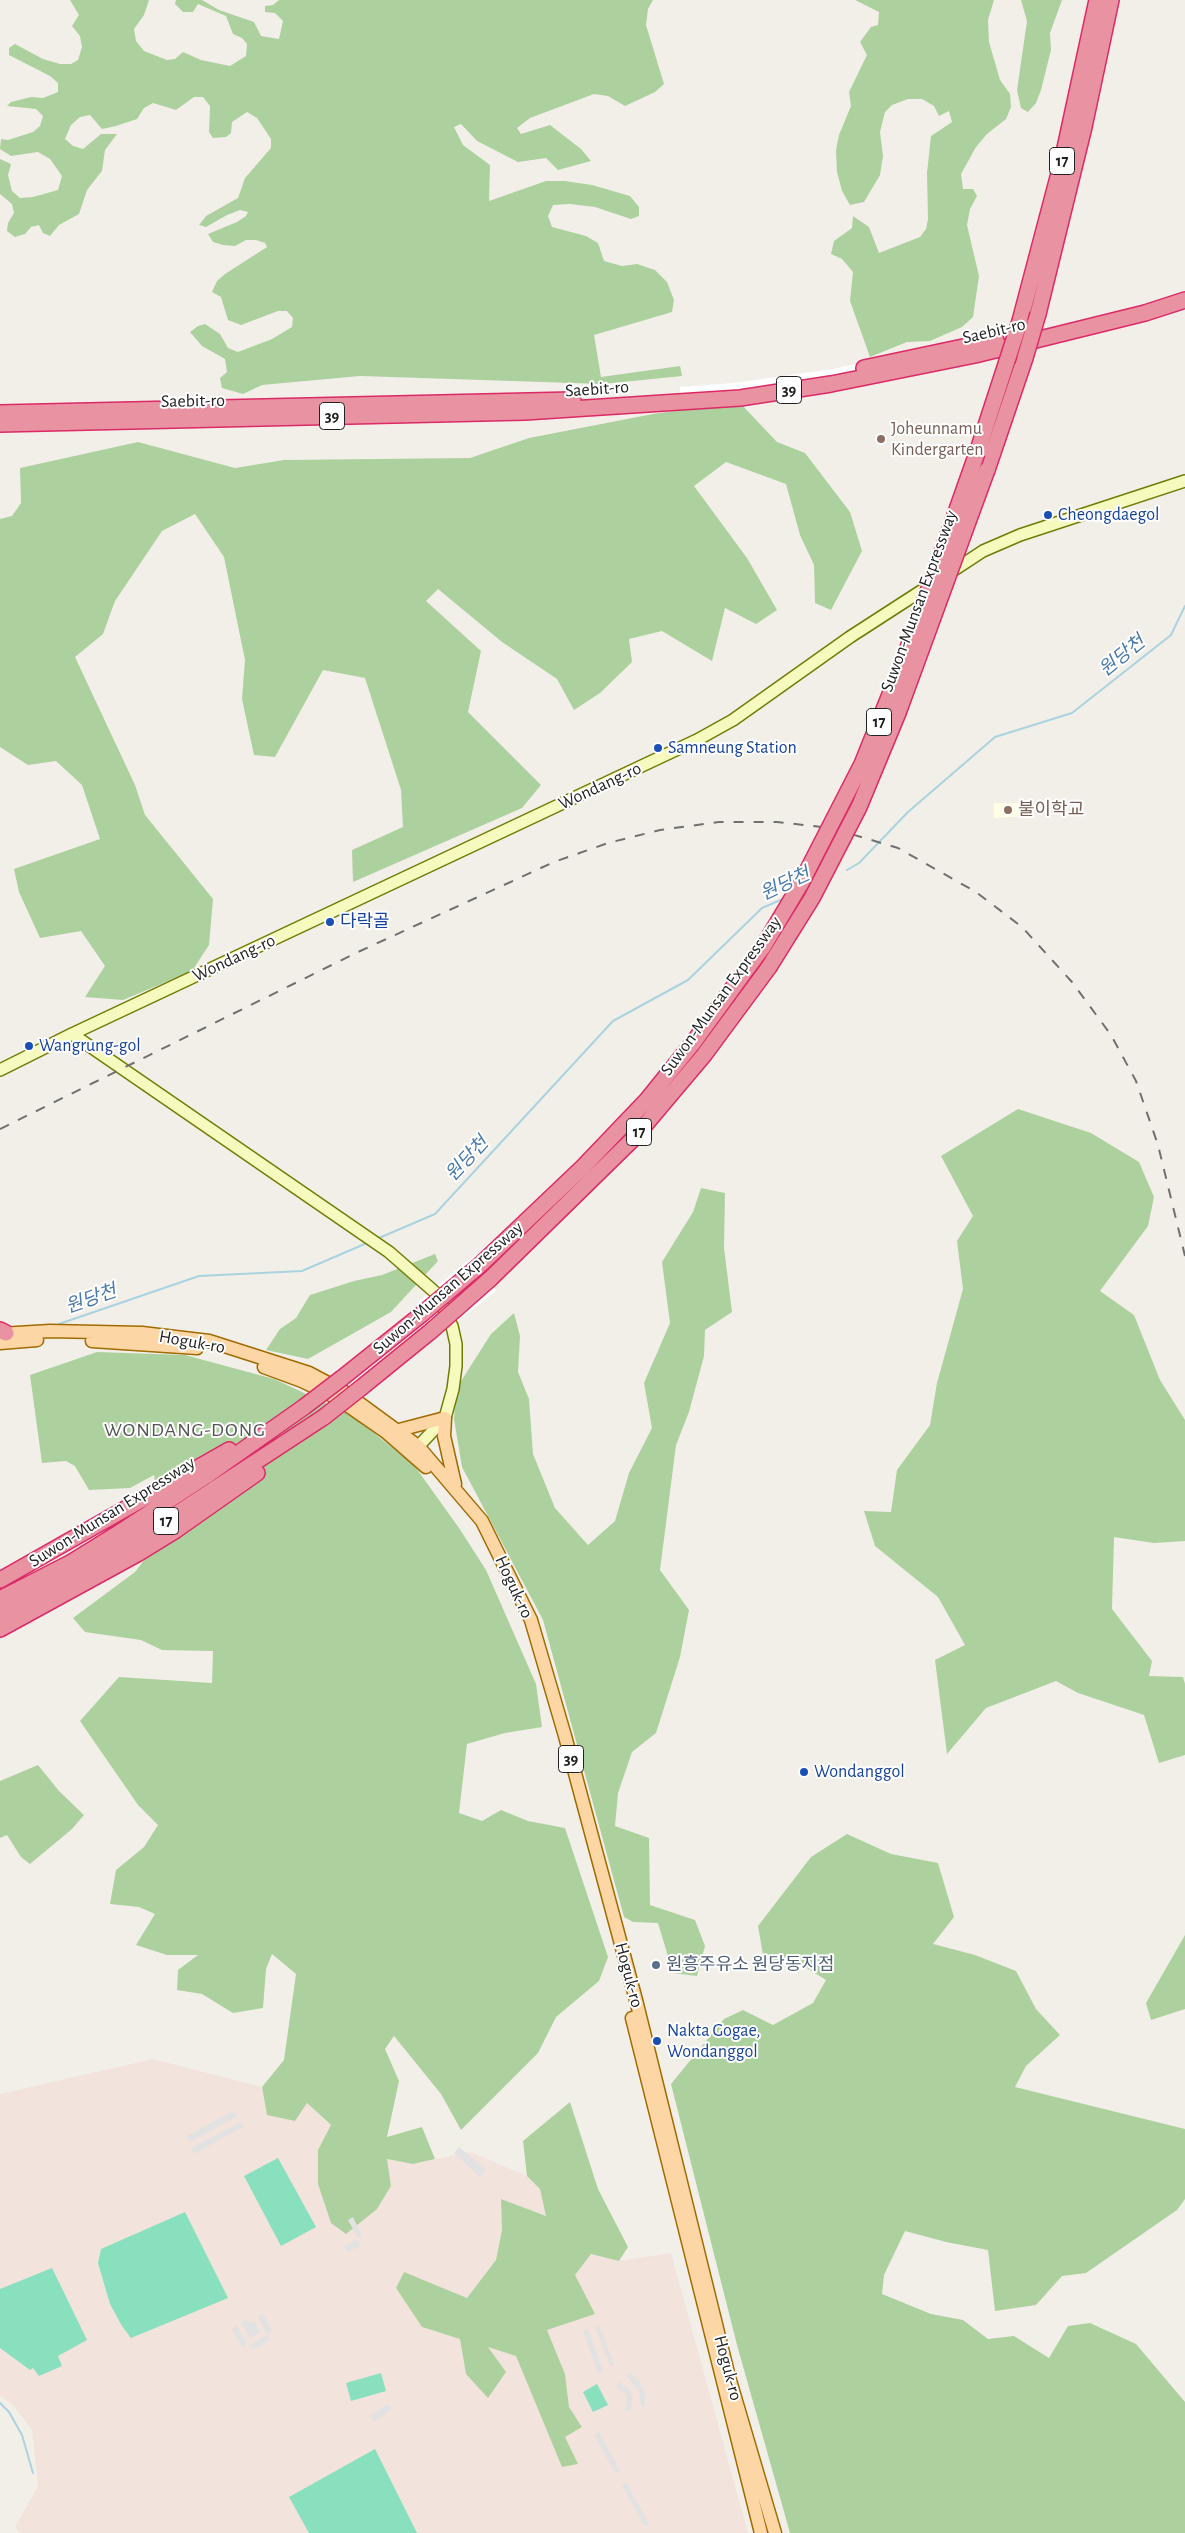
<!DOCTYPE html>
<html>
<head>
<meta charset="utf-8">
<style>
	body { margin:0 }
	canvas { display:block; background:#f2efe9 }
</style>
</head>
<body>
<canvas width="1185" height="2533"></canvas>
<script>
const ctx = document.querySelector('canvas').getContext('2d');
ctx.lineJoin = 'round';
function paint(path, color) {
  ctx.fillStyle = color;
  ctx.fill(path, 'evenodd');
}
function shape(rows) {
  const path = new Path2D();
  for (const r of rows) {
    path.moveTo(r[0], r[1]);
    for (let i = 2; i < r.length; i += 2) path.lineTo(r[i], r[i + 1]);
  }
  return path;
}
function strokePath(path, color, width, dash) {
  ctx.strokeStyle = color;
  ctx.lineWidth = width;
  ctx.lineCap = dash ? 'butt' : 'round';
  ctx.setLineDash(dash || []);
  ctx.stroke(path);
}
function drawText(font, color, halo, rows, align = 'center') {
  ctx.font = font + ' "Alegreya Sans","Noto Sans KR",sans-serif';
  ctx.lineWidth = 4;
  ctx.setLineDash([]);
  ctx.textBaseline = 'middle';
  ctx.strokeStyle = halo;
  ctx.fillStyle = color;
  for (const [text, x, y, turn = 0] of rows) {
    ctx.save();
    ctx.translate(x, y);
    ctx.rotate((+turn || 0) * Math.PI / 180);
    ctx.textAlign = isNaN(turn) ? turn : align;
    if (halo) ctx.strokeText(text, 0, 0);
    ctx.fillText(text, 0, 0);
    ctx.restore();
  }
}
const education = shape([
	[994,803,1022,803,1022,816,994,818]
]);
const military = shape([
	[153,2059,262,2087,267,2115,307,2103,331,2126,318,2150,377,2209,391,2186,386,2159,413,2164,470,2152,527,2176,540,2189,546,2216,501,2199,502,2230,496,2260,467,2298,445,2291,440,2287,404,2272,396,2288,422,2327,460,2339,466,2374,487,2346,516,2356,530,2384,564,2436,582,2427,569,2407,565,2374,547,2330,574,2275,591,2254,619,2261,671,2253,748,2533,20,2533,15,2527,38,2486,32,2430,12,2404,0,2396,0,2094]
]);
const forest = shape([
	[70,0,149,0,144,15,134,29,136,41,144,51,167,60,175,59,183,52,201,60,230,66,246,56,247,44,242,38,233,34,226,16,198,4,193,12,183,12,175,4,176,0,202,0,219,10,254,22,261,36,279,39,283,21,275,13,265,12,265,6,273,5,279,0,653,0,648,9,646,25,664,84,655,92,625,106,608,96,594,94,530,118,517,128,521,134,550,125,581,149,591,161,558,170,546,158,518,162,477,141,461,124,454,127,463,145,490,165,489,201,546,181,565,181,592,185,630,196,639,207,639,216,631,219,595,207,570,204,553,205,548,216,552,227,586,236,598,243,604,261,622,266,637,264,655,270,667,282,674,300,672,312,594,335,601,377,680,366,682,376,603,384,360,376,262,385,243,394,222,388,220,378,227,372,225,359,202,346,190,332,198,326,205,324,220,334,228,348,238,352,272,339,292,327,293,318,287,311,278,311,241,325,228,320,221,297,212,292,217,281,225,274,267,247,265,243,256,240,246,240,235,246,223,245,213,242,208,234,237,222,246,216,248,212,240,210,227,215,206,227,199,225,206,216,238,198,245,178,271,148,271,139,257,118,247,112,232,122,231,133,226,137,213,138,209,132,210,106,203,97,194,97,176,110,153,103,144,108,137,119,116,126,102,129,90,115,80,117,71,125,65,139,73,146,83,149,101,134,117,134,105,150,102,171,87,190,79,214,59,225,50,236,43,233,39,225,31,227,25,234,15,237,7,231,8,223,14,213,12,204,0,194,0,159,11,164,8,175,12,191,20,198,33,197,58,190,62,176,50,159,38,152,11,156,0,149,1,139,8,140,33,132,40,126,43,116,36,109,7,106,11,102,31,97,43,98,58,92,58,83,50,76,9,55,9,48,15,44,43,59,60,64,71,64,78,60,82,47,80,36,72,26,79,15],
	[855,0,994,0,988,20,989,42,1000,80,1010,94,1011,107,1006,119,987,134,976,147,961,174,963,189,973,189,977,196,970,209,967,225,979,276,973,317,962,327,930,341,907,342,870,357,850,301,853,272,842,259,831,254,834,241,852,228,853,216,869,227,879,253,920,237,926,229,928,219,927,173,931,136,952,122,949,111,939,116,934,106,922,99,908,99,892,105,885,112,880,132,883,156,880,175,864,202,850,205,842,191,837,172,836,150,839,135,851,106,849,92,867,55,860,42,871,27,878,25,879,12],
	[1021,0,1062,0,1050,33,1051,50,1041,90,1036,103,1028,112,1021,108,1017,90,1027,21],
	[739,402,777,442,805,453,850,512,862,551,831,610,815,603,814,565,800,535,786,484,726,462,694,486,747,558,777,610,756,624,725,608,712,661,662,631,629,639,632,662,600,693,574,710,557,679,502,642,438,589,426,601,481,651,468,712,541,785,522,808,353,882,352,850,403,827,401,790,365,678,323,670,275,757,254,755,242,699,245,660,224,557,195,514,162,531,115,601,103,634,75,657,135,785,145,815,213,899,209,945,192,971,123,1000,85,997,105,966,81,931,40,938,19,892,14,869,100,839,82,785,56,761,28,765,0,747,0,519,12,516,21,503,20,468,138,442,235,468,284,460,470,458,529,438,653,414],
	[1018,1109,1091,1133,1139,1162,1154,1197,1148,1226,1100,1291,1134,1315,1160,1380,1185,1420,1185,1541,1154,1543,1114,1537,1112,1609,1152,1661,1149,1676,1183,1677,1185,1684,1185,1755,1159,1763,1144,1715,1078,1693,1056,1681,986,1708,947,1754,935,1660,965,1645,938,1597,875,1546,864,1511,891,1512,897,1470,930,1425,937,1383,963,1289,957,1241,973,1216,941,1156],
	[701,1188,725,1193,724,1248,732,1312,705,1330,704,1356,689,1412,676,1445,660,1570,689,1610,680,1657,656,1733,632,1752,618,1793,615,1826,649,1838,650,1905,695,1920,705,1946,697,1976,673,1973,658,1923,633,1922,624,1917,543,1620,462,1467,454,1419,456,1389,491,1334,514,1313,520,1336,518,1372,529,1399,533,1454,555,1508,588,1545,615,1521,629,1473,652,1428,644,1383,670,1323,662,1262,693,1212],
	[435,1254,438,1261,391,1312,308,1359,266,1350,280,1329,296,1318,310,1295,354,1281,382,1275],
	[97,1352,185,1355,274,1379,350,1414,414,1465,459,1528,486,1570,536,1684,542,1727,505,1733,467,1744,459,1813,482,1821,501,1810,528,1821,565,1828,608,1957,599,1981,556,2017,538,2053,461,2130,441,2094,394,2036,385,2049,399,2081,387,2137,422,2127,435,2159,413,2164,387,2159,391,2186,377,2209,346,2234,331,2223,318,2184,318,2150,331,2125,307,2103,295,2121,267,2115,262,2087,284,2060,296,1974,272,1954,266,1969,263,2008,233,2013,202,1994,177,1990,178,1970,198,1955,167,1955,136,1945,155,1914,139,1907,110,1904,116,1870,144,1847,158,1825,138,1805,80,1721,119,1677,212,1683,213,1651,162,1650,141,1640,85,1632,73,1618,135,1572,163,1535,154,1475,130,1488,89,1490,75,1466,66,1461,42,1463,30,1375],
	[38,1765,59,1791,84,1815,72,1829,30,1864,21,1857,7,1835,0,1838,0,1781],
	[847,1834,891,1854,938,1863,954,1917,933,1944,975,1955,1016,1971,1036,2009,1060,2035,1026,2066,1015,2087,1185,2129,1185,2199,1177,2210,1086,2273,1062,2276,1036,2305,995,2311,988,2250,946,2242,905,2231,884,2275,882,2294,931,2314,963,2320,988,2339,1014,2336,1049,2358,1068,2326,1090,2323,1136,2344,1185,2402,1185,2533,790,2533,737,2345,671,2084,724,2019,743,2010,773,2025,813,2003,826,1980,794,1960,764,1961,758,1926,811,1857],
	[1185,1935,1185,2009,1151,2020,1146,2003],
	[570,2102,598,2189,628,2247,619,2261,591,2254,575,2275,595,2314,547,2330,565,2374,569,2407,582,2427,565,2437,578,2464,562,2467,516,2356,488,2347,506,2372,488,2398,466,2374,460,2339,422,2327,396,2288,404,2272,467,2298,496,2260,502,2230,501,2199,546,2216,540,2189,527,2176,523,2141]
]);
const pitch = shape([
	[278,2158,316,2227,281,2246,244,2176],
	[185,2212,228,2298,131,2338,122,2326,110,2304,98,2263,101,2249],
	[52,2268,87,2340,58,2356,62,2366,39,2376,33,2368,30,2370,0,2348,0,2289],
	[381,2373,386,2391,351,2401,346,2383],
	[597,2384,608,2405,593,2412,583,2392],
	[375,2449,417,2533,309,2533,289,2497]
]);
const parking = shape([
	[234,2111,237,2116,190,2142,187,2136],
	[241,2122,243,2127,194,2154,191,2148],
	[459,2147,486,2170,480,2177,454,2153],
	[353,2217,362,2236,358,2238,348,2220],
	[357,2240,360,2246,348,2252,344,2246],
	[263,2314,272,2331,267,2334,258,2317],
	[247,2319,249,2323,254,2321,260,2332,250,2338,241,2322],
	[599,2325,615,2366,611,2367,595,2327],
	[237,2326,247,2344,242,2347,232,2329],
	[588,2329,603,2371,598,2373,583,2331],
	[267,2335,270,2340,252,2350,249,2345],
	[630,2372,640,2382,645,2393,645,2407,641,2406,639,2391,627,2376],
	[619,2382,630,2390,632,2395,632,2407,630,2412,625,2410,627,2398,625,2393,616,2387],
	[387,2404,391,2410,374,2422,370,2416],
	[599,2432,620,2471,615,2473,594,2434],
	[626,2482,649,2524,644,2526,622,2485]
]);
const pier = shape([
	[893,356,899,378,836,390,680,409,680,387,734,383,833,369],
	[476,1254,496,1291,435,1339,417,1303]
]);
const stream = shape([
	[847,870,859,863,908,812,995,737,1072,713,1171,635,1185,606],
	[379,1238,435,1214,613,1021,688,980,762,908,785,898],
	[59,1324,199,1276,302,1271,367,1243],
	[0,2403,9,2412,22,2435,33,2473]
]);
const secondary = shape([
	[948,574,983,551,1020,535,1185,481],
	[72,1034,389,1252,437,1294,452,1326,456,1344,456,1366,453,1389,445,1418,412,1453],
	[0,1070,72,1034,697,740,733,720,850,637,932,584]
]);
const primary = shape([
	[0,1334,50,1331,142,1333,209,1341,309,1373,343,1391,418,1446,482,1521,531,1620,565,1736,636,2000,729,2377,775,2533],
	[92,1341,197,1348],
	[0,1343,37,1340],
	[264,1367,302,1381,337,1398,386,1432,426,1467],
	[399,1430,445,1418,444,1436,455,1484],
	[632,2018,761,2533]
]);
const highway = shape([
	[1038,314,1084,127,1111,0],
	[1020,321,1062,162,1097,0],
	[864,368,996,340],
	[0,413,573,400],
	[0,424,525,412,740,398,831,384,975,355,1145,313,1185,300],
	[977,453,1007,361],
	[987,470,1025,358],
	[481,1264,583,1167,647,1100,693,1043,743,974],
	[490,1279,634,1138,704,1055,769,967],
	[0,1330,6,1333],
	[342,1378,422,1314],
	[362,1387,431,1331],
	[0,1580,229,1450],
	[0,1599,72,1562,114,1536,206,1476,304,1407],
	[0,1613,164,1522,324,1417],
	[0,1629,137,1554,176,1530,257,1473]
]);
const rail = shape([
	[0,1129,358,952,554,862,608,843,660,830,719,822,777,822,831,828,898,848,976,892,1022,927,1072,982,1111,1035,1136,1081,1158,1145,1185,1256]
]);
const highwayBridge = shape([
	[1025,358,1038,314],
	[1007,361,1020,321],
	[769,967,812,898,859,807,898,713,987,470],
	[743,974,763,947,800,885,862,764,903,662,977,453],
	[422,1314,481,1264],
	[431,1331,490,1279],
	[304,1407,342,1378],
	[324,1417,362,1387]
]);
const markers = [
	[881,439,5,"#8d6e63"],
	[1048,515,5,"#1a4fb4"],
	[658,748,5,"#1a4fb4"],
	[1008,810,5,"#8d6e63"],
	[330,922,5,"#1a4fb4"],
	[29,1046,5,"#1a4fb4"],
	[804,1772,5,"#1a4fb4"],
	[656,1965,5,"#5c6f8a"],
	[657,2041,5,"#1a4fb4"]
];
const shields = [
	[1062,161,25],
	[789,390,25],
	[332,416,25],
	[879,722,25],
	[639,1132,25],
	[166,1521,25],
	[571,1759,25]
];
const shieldNames = [
	["17",1062,161],
	["39",789,390],
	["39",332,416],
	["17",879,722],
	["17",639,1132],
	["17",166,1521],
	["39",571,1759]
];
const streetNames = [
	["Saebit-ro",994,331,-13],
	["Saebit-ro",597,389,-4],
	["Saebit-ro",193,401,-1],
	["Suwon-Munsan Expressway",919,601,-70],
	["Wondang-ro",600,786,-25],
	["Wondang-ro",234,958,-25],
	["Suwon-Munsan Expressway",721,996,-54],
	["Suwon-Munsan Expressway",448,1288,-41],
	["Hoguk-ro",192,1342,10],
	["Suwon-Munsan Expressway",112,1512,-32],
	["Hoguk-ro",514,1587,65],
	["Hoguk-ro",629,1975,75],
	["Hoguk-ro",728,2368,75]
];
const educationNames = [
	["Joheunnamu",891,429],
	["Kindergarten",891,450],
	["불이학교",1018,810]
];
const transitNames = [
	["Cheongdaegol",1058,515],
	["Samneung Station",668,748],
	["다락골",340,922],
	["Wangrung-gol",39,1046],
	["Wondanggol",814,1772],
	["Nakta Gogae,",667,2031],
	["Wondanggol",667,2052]
];
const serviceNames = [
	["원흥주유소 원당동지점",666,1965]
];
const waterNames = [
	["원당천",1122,656,-39],
	["원당천",785,884,-25],
	["원당천",467,1159,-47],
	["원당천",91,1299,-19]
];
const quarterNames = [
	["WONDANG-DONG",185,1430]
];
paint(education, '#ffffe5');
paint(military, '#f3e3dd');
paint(forest, '#add19e');
paint(pitch, '#88e0be');
paint(parking, '#e2e2e2');
paint(pier, '#fff');
strokePath(stream, '#aad3df', 2);
strokePath(secondary, '#707d05', 14);
strokePath(primary, '#a06b00', 15);
strokePath(highway, '#dc2a67', 18);
strokePath(secondary, '#f7fabf', 11);
strokePath(primary, '#fcd6a4', 12);
strokePath(highway, '#e892a2', 15);
strokePath(rail, '#707070', 2, [10, 10]);
strokePath(highwayBridge, '#dc2a67', 18, []);
strokePath(highwayBridge, '#e892a2', 15);
for (const [x, y, r, color] of markers) {
  const dot = new Path2D();
  dot.arc(x, y, r, 0, 2 * Math.PI);
  ctx.fillStyle = color;
  ctx.fill(dot);
  strokePath(dot, '#fff', 2);
}
for (const [x, y, w] of shields) {
  const box = new Path2D();
  box.roundRect(x - w / 2, y - 13.5, w, 27, 4);
  ctx.fillStyle = '#fff';
  ctx.fill(box);
  strokePath(box, '#222', 1);
}
drawText('bold 16px', '#222', null, shieldNames);
drawText('18px', '#222', '#fff', streetNames);
drawText('18px', '#785e54', '#fff', educationNames, 'left');
drawText('18px', '#164399', '#fff', transitNames, 'left');
drawText('18px', '#4e5e75', '#fff', serviceNames, 'left');
drawText('italic 19px', '#4a7aab', '#fff', waterNames);
ctx.letterSpacing = '1px';
drawText('20px', '#555', '#fff', quarterNames);
ctx.letterSpacing = '0px';
</script>
</body>
</html>
